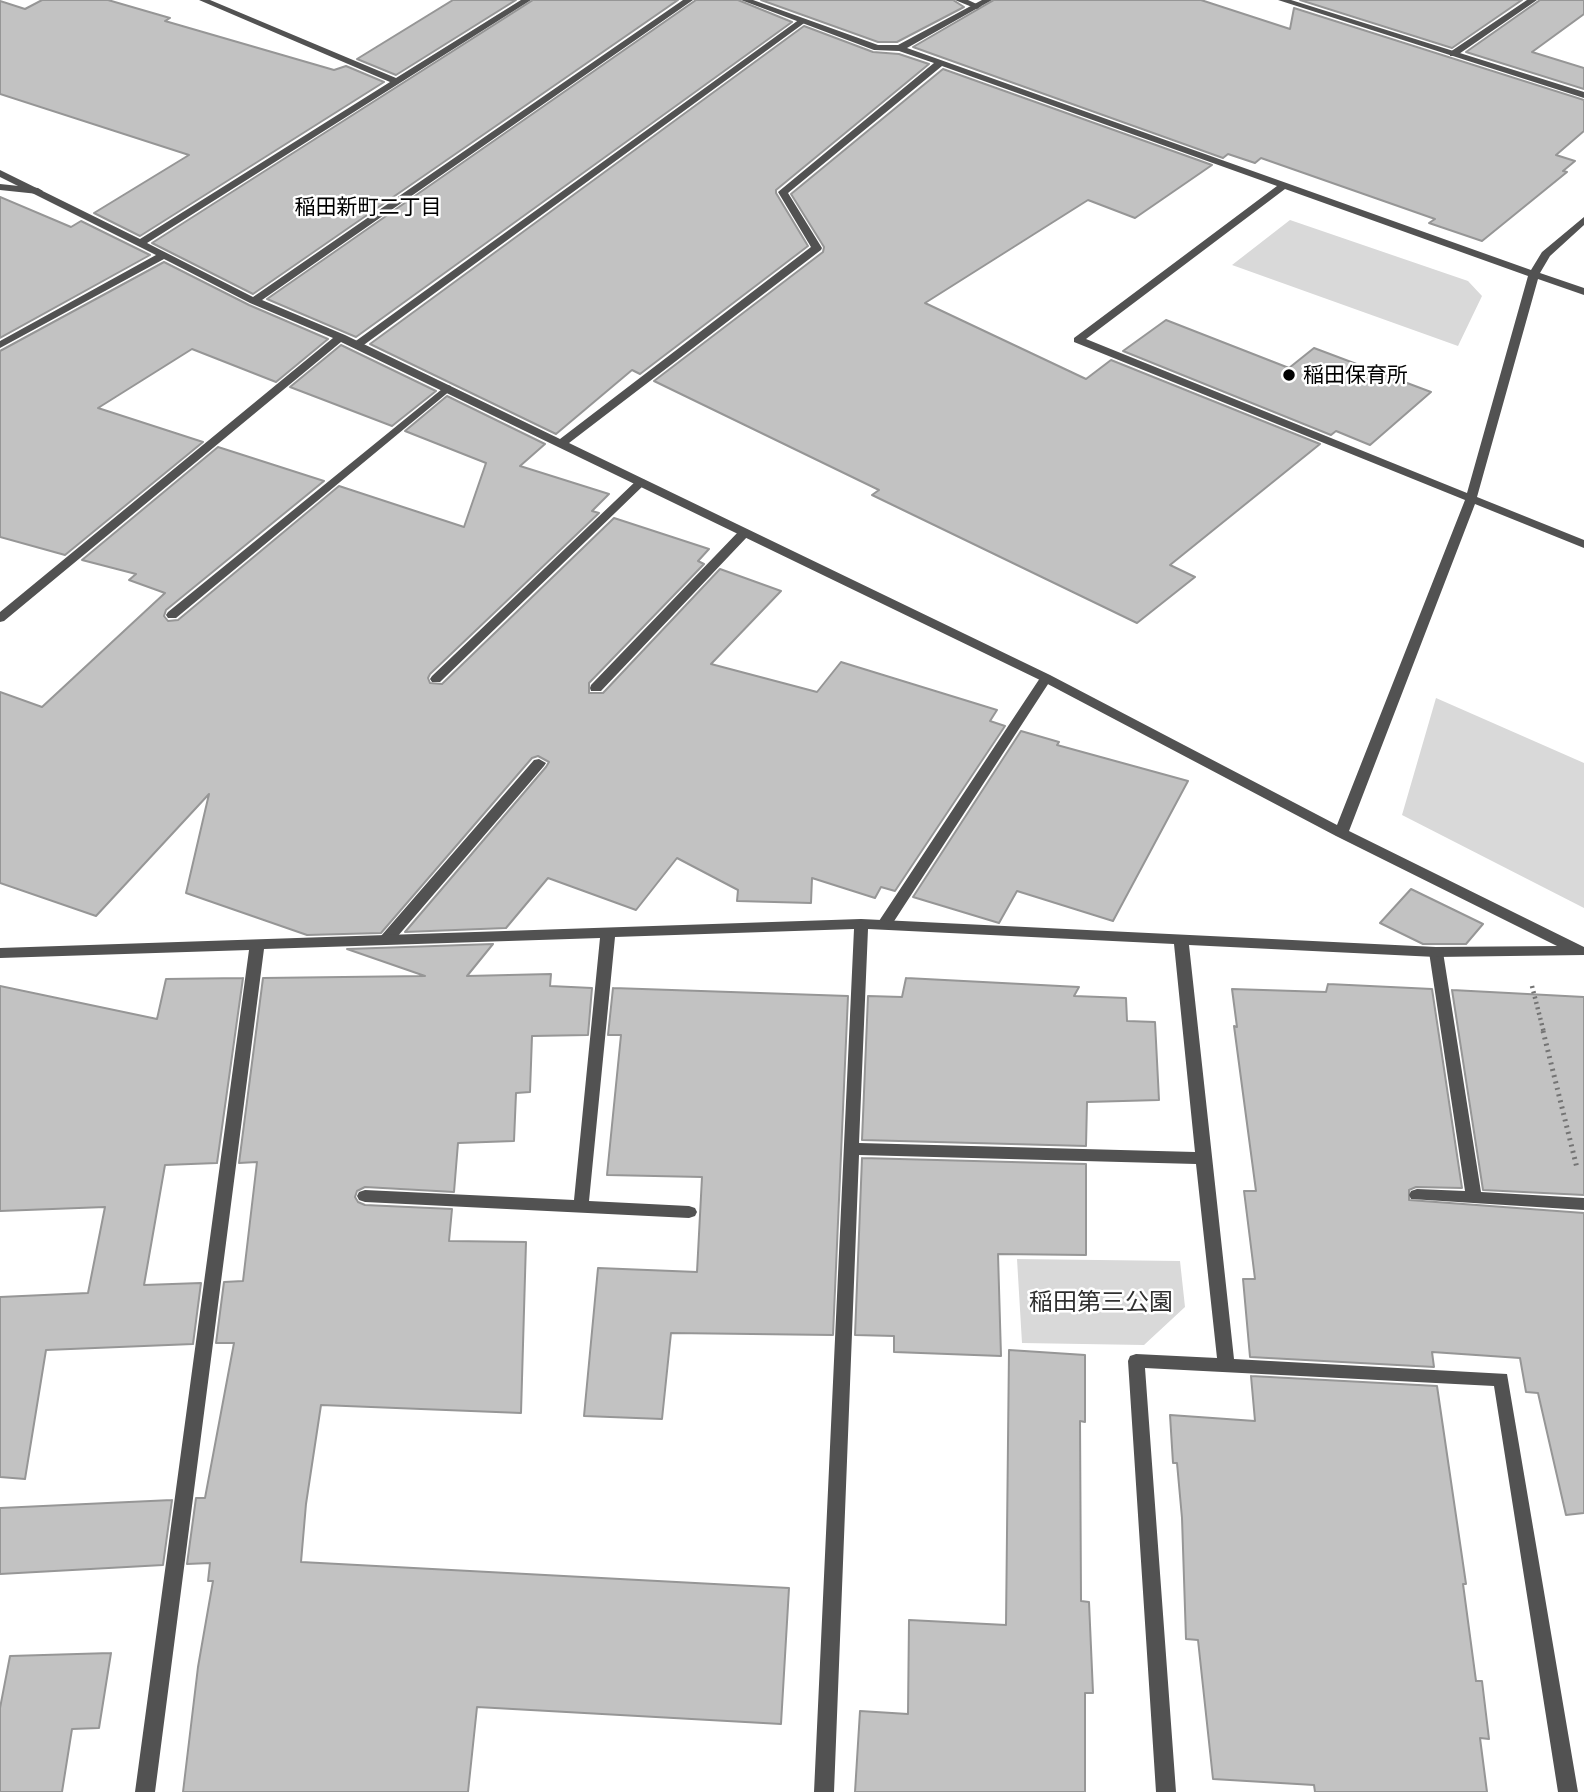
<!DOCTYPE html>
<html>
<head>
<meta charset="utf-8">
<style>
	body { margin:0 }
	canvas { display:block; background:#fff }
</style>
</head>
<body>
<canvas width="1584" height="1792"></canvas>
<script>
const ctx = document.querySelector('canvas').getContext('2d');
ctx.lineJoin = 'round';
function paint(path, color) {
  ctx.fillStyle = color;
  ctx.fill(path, 'evenodd');
}
function shape(rows) {
  const path = new Path2D();
  for (const r of rows) {
    path.moveTo(r[0], r[1]);
    for (let i = 2; i < r.length; i += 2) path.lineTo(r[i], r[i + 1]);
  }
  return path;
}
function strokePath(path, color, width, dash) {
  ctx.strokeStyle = color;
  ctx.lineWidth = width;
  ctx.lineCap = dash ? 'butt' : 'round';
  ctx.setLineDash(dash || []);
  ctx.stroke(path);
}
function drawText(font, color, halo, rows, align = 'center') {
  ctx.font = font + ' "Exo 2","Noto Sans JP",sans-serif';
  ctx.lineWidth = 5;
  ctx.setLineDash([]);
  ctx.textBaseline = 'middle';
  ctx.strokeStyle = halo;
  ctx.fillStyle = color;
  for (const [text, x, y, turn = 0] of rows) {
    ctx.save();
    ctx.translate(x, y);
    ctx.rotate((+turn || 0) * Math.PI / 180);
    ctx.textAlign = isNaN(turn) ? turn : align;
    if (halo) ctx.strokeText(text, 0, 0);
    ctx.fillText(text, 0, 0);
    ctx.restore();
  }
}
const green = shape([
	[1290,220,1468,281,1482,296,1458,346,1232,265],
	[1436,698,1584,763,1584,908,1402,815],
	[1017,1259,1180,1261,1185,1307,1144,1345,1022,1343]
]);
const building = shape([
	[42,0,108,0,170,18,165,21,334,70,346,66,384,82,140,236,94,213,189,155,0,94,0,1,25,9,42,0],
	[453,0,516,0,396,75,357,59,453,0],
	[533,0,678,0,253,294,152,243,533,0],
	[696,0,738,0,792,22,356,337,267,299,696,0],
	[761,0,953,0,964,7,897,42,878,42,761,0],
	[994,0,1201,0,1290,29,1294,8,1584,100,1584,131,1556,155,1575,161,1563,171,1567,172,1482,241,1429,223,1435,219,1261,158,1255,163,1228,154,1223,158,913,47,994,0],
	[1300,0,1522,0,1452,48,1300,0],
	[1540,0,1584,0,1584,14,1532,52,1584,68,1584,89,1466,52,1540,0],
	[804,26,873,52,899,54,929,64,776,190,776,193,808,246,640,374,632,370,556,434,370,344,804,26],
	[943,69,1212,165,1135,218,1088,200,925,303,1086,379,1111,360,1320,444,1170,565,1195,577,1137,623,872,495,879,490,654,381,823,252,824,247,791,194,943,69],
	[0,197,71,227,81,221,150,255,0,338,0,197],
	[164,262,249,305,328,339,276,382,192,349,98,408,203,442,65,555,0,537,0,351,164,262],
	[1166,320,1289,368,1314,348,1431,392,1370,445,1336,431,1331,435,1123,351,1166,320],
	[341,345,436,391,392,426,290,387,341,345],
	[447,396,545,444,520,466,609,494,592,511,599,513,430,674,428,678,430,683,442,684,614,518,709,549,698,561,704,564,589,683,589,693,603,693,720,569,781,591,711,664,817,692,841,662,997,710,990,721,1005,726,895,891,881,887,875,898,812,878,811,903,737,901,738,890,677,858,636,910,548,878,506,928,405,932,546,767,549,762,538,756,532,758,381,933,307,935,186,893,209,794,96,916,0,883,0,692,42,707,165,593,129,580,136,574,82,560,218,447,324,481,166,610,164,616,168,621,178,620,339,486,464,527,486,463,405,431,447,396],
	[1021,731,1059,742,1057,745,1188,781,1113,921,1017,891,999,923,913,897,1021,731],
	[1411,889,1483,924,1466,944,1423,944,1380,923,1411,889],
	[493,944,467,976,551,974,550,986,592,988,588,1035,532,1036,530,1092,516,1093,514,1141,458,1143,454,1192,365,1187,357,1191,355,1197,358,1202,365,1205,452,1209,449,1241,526,1242,521,1413,321,1405,306,1504,301,1562,789,1588,781,1724,477,1707,468,1792,183,1792,198,1667,213,1581,208,1581,210,1563,187,1564,196,1498,205,1498,234,1343,216,1343,224,1282,243,1281,257,1162,239,1163,263,978,425,976,347,949,493,944],
	[243,978,217,1163,165,1165,144,1285,201,1283,193,1344,46,1350,25,1479,0,1477,0,1297,88,1293,105,1207,0,1211,0,986,157,1019,166,979,243,978],
	[906,978,1079,987,1074,996,1126,998,1127,1021,1155,1022,1159,1100,1087,1102,1086,1146,862,1140,868,996,902,997,906,978],
	[1328,984,1432,989,1462,1188,1416,1187,1409,1190,1409,1200,1584,1213,1584,1513,1566,1515,1538,1393,1526,1392,1520,1358,1432,1352,1434,1367,1250,1357,1243,1279,1255,1279,1244,1191,1256,1191,1234,1026,1237,1027,1232,989,1326,992,1328,984],
	[613,988,848,996,833,1335,671,1333,662,1419,584,1416,598,1268,697,1272,702,1177,607,1175,621,1035,608,1035,613,988],
	[1452,990,1584,997,1584,1195,1483,1190,1452,990],
	[862,1158,1086,1164,1086,1255,998,1254,1001,1356,894,1352,894,1336,855,1335,862,1158],
	[1009,1350,1085,1355,1085,1422,1080,1421,1081,1601,1089,1602,1093,1693,1085,1693,1085,1792,855,1792,860,1711,908,1714,909,1620,1006,1625,1009,1350],
	[1251,1376,1437,1386,1466,1584,1463,1584,1476,1681,1482,1681,1489,1739,1480,1738,1487,1792,1315,1792,1314,1785,1213,1779,1198,1640,1186,1639,1182,1518,1177,1463,1173,1463,1170,1415,1255,1421,1251,1376],
	[172,1500,163,1565,0,1574,0,1508,172,1500],
	[111,1653,99,1728,72,1729,62,1792,0,1792,0,1708,10,1656,111,1653]
]);
const pathFar1 = shape([
	[1532,986,1544,1033]
]);
const path = shape([
	[1543,1031,1577,1168]
]);
const lane = shape([
	[955,0,968,0,981,6,977,9,955,0],
	[1527,0,1537,0,1456,56,1450,56,1450,52,1527,0],
	[800,19,807,21,361,347,353,347,353,343,800,19],
	[0,184,38,188,43,191,38,194,0,190,0,184],
	[447,385,451,386,451,390,176,618,168,618,166,615,168,612,447,385],
	[641,479,645,480,645,484,440,682,432,682,430,679,432,676,637,480,641,479],
	[744,529,748,530,748,536,601,691,591,691,590,688,591,685,740,530,744,529],
	[1046,674,1052,678,889,929,879,929,877,925,879,921,1042,675,1046,674],
	[539,759,546,763,544,766,391,944,381,944,379,940,381,936,534,760,539,759],
	[1436,947,1443,952,1481,1192,1584,1198,1584,1210,1411,1199,1409,1195,1411,1191,1417,1189,1465,1191,1429,952,1436,947]
]);
const street = shape([
	[199,0,210,0,396,78,521,0,531,0,147,243,253,297,683,0,693,0,262,300,345,335,560,439,811,247,778,192,934,63,899,51,874,50,741,0,753,0,878,45,898,45,982,0,992,0,907,48,1531,270,1542,252,1584,217,1584,225,1550,256,1540,273,1584,288,1584,295,1538,279,1477,497,1584,540,1584,548,1475,504,1349,831,1584,947,1584,955,1436,957,1189,945,1234,1359,1507,1374,1578,1792,1558,1792,1494,1386,1145,1368,1176,1792,1156,1792,1128,1361,1130,1356,1136,1354,1217,1358,1196,1164,859,1155,834,1792,814,1792,854,929,615,937,589,1201,689,1206,695,1208,697,1212,695,1216,689,1218,365,1202,359,1200,357,1196,359,1192,365,1190,574,1200,600,938,264,949,155,1792,135,1792,249,950,0,958,0,948,861,919,1436,947,1557,946,1336,836,1042,681,341,342,4,621,0,622,0,612,333,338,250,303,164,259,0,348,0,341,156,255,0,177,0,170,140,239,390,82,199,0],
	[942,66,1277,186,1074,338,1074,342,1465,500,1337,825,1050,675,569,443,821,250,822,248,788,193,942,66],
	[1285,189,1528,276,1467,493,1086,339,1285,189],
	[868,929,1174,944,1195,1152,859,1143,868,929],
	[1278,0,1291,0,1584,92,1584,98,1278,0]
]);
const markers = [
	[1289,375,7,"#000"]
];
const farNeighbourhoodnames = [
	["稲田新町二丁目",368,207]
];
const farPoinames = [
	["稲田保育所",1303,375]
];
const parkNames = [
	["稲田第三公園",1101,1302]
];
paint(green, '#d9d9d9');
paint(building, '#c2c2c2');
strokePath(building, '#969696', 2);
strokePath(pathFar1, '#747474', 4.5, [2, 3.5]);
strokePath(path, '#747474', 5, [2, 4.5]);
paint(lane, '#525252');
paint(street, '#525252');
for (const [x, y, r, color] of markers) {
  const dot = new Path2D();
  dot.arc(x, y, r, 0, 2 * Math.PI);
  ctx.fillStyle = color;
  ctx.fill(dot);
  strokePath(dot, '#fff', 2.5);
}
drawText('21px', '#000', '#fff', farNeighbourhoodnames);
drawText('21px', '#000', '#fff', farPoinames, 'left');
drawText('24px', '#303030', '#fff', parkNames);
</script>
</body>
</html>
